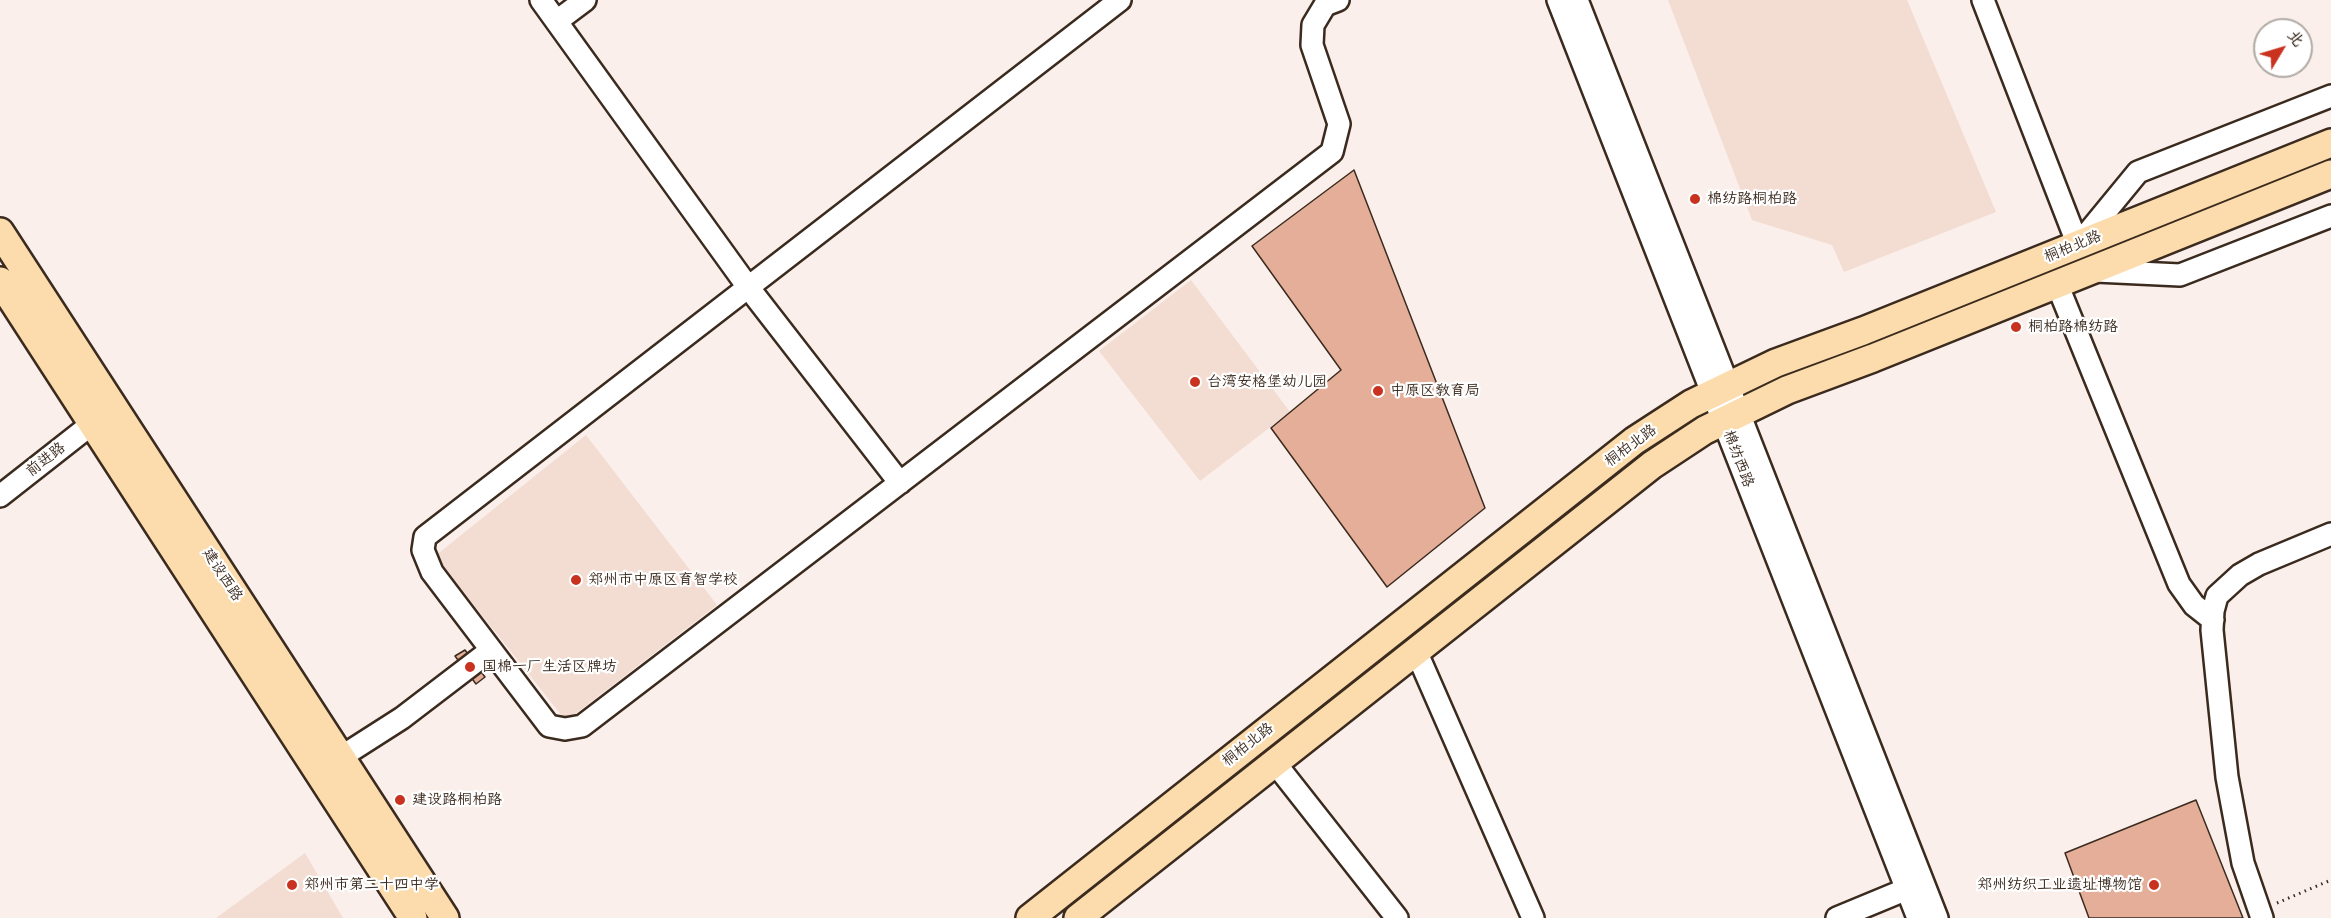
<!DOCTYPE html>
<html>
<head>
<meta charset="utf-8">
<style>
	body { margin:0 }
	#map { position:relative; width:2331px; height:918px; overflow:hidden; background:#faefeb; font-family:Pangolin,"LXGW WenKai TC",sans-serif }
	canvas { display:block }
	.north { position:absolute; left:2253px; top:18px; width:60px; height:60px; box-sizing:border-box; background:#fff; border:2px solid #b1aaa5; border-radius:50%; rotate:52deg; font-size:16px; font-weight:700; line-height:24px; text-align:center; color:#3b2a1e }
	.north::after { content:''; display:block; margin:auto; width:21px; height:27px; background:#c8321e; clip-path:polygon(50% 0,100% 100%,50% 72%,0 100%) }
</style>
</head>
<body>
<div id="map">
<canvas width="2331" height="918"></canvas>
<div class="north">北</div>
</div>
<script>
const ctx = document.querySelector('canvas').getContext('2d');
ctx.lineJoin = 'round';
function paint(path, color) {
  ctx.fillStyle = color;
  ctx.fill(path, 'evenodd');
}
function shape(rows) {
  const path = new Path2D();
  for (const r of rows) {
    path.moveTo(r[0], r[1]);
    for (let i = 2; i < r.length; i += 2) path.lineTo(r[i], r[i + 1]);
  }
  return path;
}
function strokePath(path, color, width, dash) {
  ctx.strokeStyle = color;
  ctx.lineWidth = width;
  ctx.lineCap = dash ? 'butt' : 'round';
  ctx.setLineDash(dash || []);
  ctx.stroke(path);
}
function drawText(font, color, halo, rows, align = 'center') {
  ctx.font = font + ' Pangolin,"LXGW WenKai TC",sans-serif';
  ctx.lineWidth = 4.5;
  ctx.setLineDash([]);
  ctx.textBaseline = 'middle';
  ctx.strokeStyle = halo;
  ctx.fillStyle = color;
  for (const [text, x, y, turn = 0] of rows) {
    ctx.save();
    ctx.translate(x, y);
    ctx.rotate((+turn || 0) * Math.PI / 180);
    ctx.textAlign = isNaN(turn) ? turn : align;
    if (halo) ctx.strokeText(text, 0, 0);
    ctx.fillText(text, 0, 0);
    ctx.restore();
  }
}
const built = shape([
	[1668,0,1907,0,1996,212,1844,272,1832,245,1752,220],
	[1191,280,1290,412,1200,481,1099,351],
	[586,435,717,605,566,721,435,556],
	[305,853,343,918,216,918]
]);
const building = shape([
	[1354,170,1485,508,1387,587,1271,428,1341,370,1252,246,1354,170],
	[465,650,485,677,476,684,455,656,465,650],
	[2196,800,2243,918,2089,918,2065,853,2196,800]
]);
const path = shape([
	[2277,903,2331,880]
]);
const minor = shape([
	[541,0,748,287,900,483],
	[1120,0,425,537,423,550,432,572,549,726,565,729,582,726,1332,152,1339,124,1312,45,1313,25,1325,5,1338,0],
	[1558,0,1918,918],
	[1577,0,1937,918],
	[1983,0,2078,245,2138,172,2331,96],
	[557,21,585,0],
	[2096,271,2180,275,2331,216],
	[2057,284,2179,584,2194,605,2213,620],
	[0,496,93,423],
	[1416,651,1533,918],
	[341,757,402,718,491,650],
	[1275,763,1397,918],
	[1837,918,1907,889],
	[2262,918,2243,863,2227,777,2212,630,2213,611,2217,596,2240,575,2259,564,2331,534]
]);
const major = shape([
	[0,232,445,918],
	[0,281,413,918],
	[1030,918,1634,441,1691,404,1776,363,1863,331,2331,143],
	[1078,918,1652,465,1705,430,1787,390,1873,358,2331,174]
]);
const markers = [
	[1695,199,6,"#c8321e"],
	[2016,327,6,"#c8321e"],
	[1195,382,6,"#c8321e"],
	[1378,391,6,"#c8321e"],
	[576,580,6,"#c8321e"],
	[470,667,6,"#c8321e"],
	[400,800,6,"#c8321e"],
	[292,885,6,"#c8321e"],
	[2154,885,6,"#c8321e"]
];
const poiNames = [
	["棉纺路桐柏路",1707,199],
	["桐柏路棉纺路",2028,327],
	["台湾安格堡幼儿园",1207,382],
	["中原区教育局",1390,391],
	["郑州市中原区育智学校",588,580],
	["国棉一厂生活区牌坊",482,667],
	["建设路桐柏路",412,800],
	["郑州市第二十四中学",304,885],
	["郑州纺织工业遗址博物馆",2142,885,"right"]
];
const streetNames = [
	["桐柏北路",2073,247,-22],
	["桐柏北路",1631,446,-36],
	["棉纺西路",1738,459,69],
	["前进路",46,460,-38],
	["建设西路",222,575,57],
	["桐柏北路",1248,745,-38]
];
paint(built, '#f3dcd2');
paint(building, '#e4ae99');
strokePath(building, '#3b2a1e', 1.5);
strokePath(minor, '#3b2a1e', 26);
strokePath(major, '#3b2a1e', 32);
strokePath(path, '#3b2a1e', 3, [1.5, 4.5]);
strokePath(minor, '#fff', 21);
strokePath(major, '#fcdcac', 27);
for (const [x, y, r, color] of markers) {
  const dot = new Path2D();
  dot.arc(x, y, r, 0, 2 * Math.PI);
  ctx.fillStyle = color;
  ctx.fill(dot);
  strokePath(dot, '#fff', 2);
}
drawText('15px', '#3b2a1e', '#fff', poiNames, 'left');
drawText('15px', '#3b2a1e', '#fff', streetNames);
</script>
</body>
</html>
